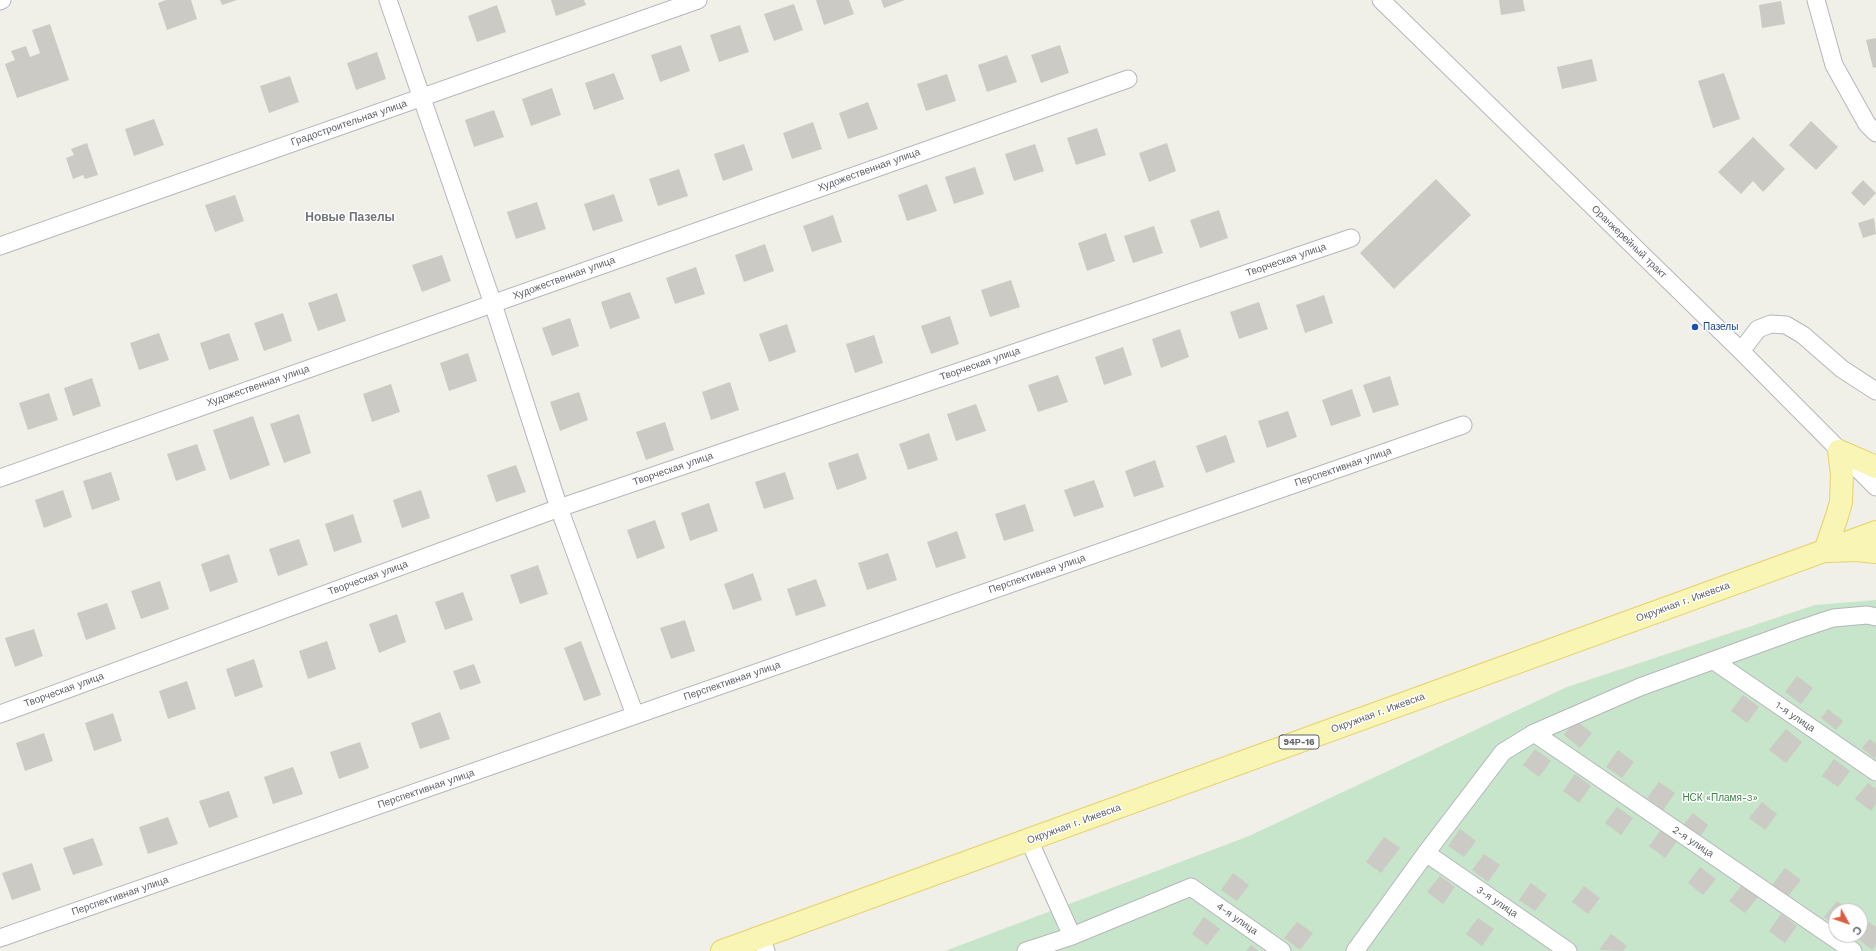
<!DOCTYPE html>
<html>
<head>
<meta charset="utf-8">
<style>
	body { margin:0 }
	#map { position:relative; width:1876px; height:951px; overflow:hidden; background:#f0efe8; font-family:"Work Sans",sans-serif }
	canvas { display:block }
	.north { position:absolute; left:1828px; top:903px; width:40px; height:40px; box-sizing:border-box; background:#fff; border:1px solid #bfc0c2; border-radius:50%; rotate:130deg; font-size:11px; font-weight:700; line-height:16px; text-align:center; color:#5f6267 }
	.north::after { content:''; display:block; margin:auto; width:14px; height:18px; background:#dd5d41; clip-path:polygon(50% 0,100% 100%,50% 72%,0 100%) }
</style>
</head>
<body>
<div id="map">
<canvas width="1876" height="951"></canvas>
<div class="north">С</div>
</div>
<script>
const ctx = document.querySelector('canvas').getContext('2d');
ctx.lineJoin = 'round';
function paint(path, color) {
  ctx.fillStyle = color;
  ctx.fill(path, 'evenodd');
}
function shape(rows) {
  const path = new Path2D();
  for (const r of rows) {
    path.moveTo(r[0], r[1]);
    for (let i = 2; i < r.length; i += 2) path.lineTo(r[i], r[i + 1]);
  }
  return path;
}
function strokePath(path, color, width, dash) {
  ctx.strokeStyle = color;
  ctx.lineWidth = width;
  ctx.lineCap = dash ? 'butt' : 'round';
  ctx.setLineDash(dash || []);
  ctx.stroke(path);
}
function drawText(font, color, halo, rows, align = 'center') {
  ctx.font = font + ' "Work Sans",sans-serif';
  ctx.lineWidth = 3;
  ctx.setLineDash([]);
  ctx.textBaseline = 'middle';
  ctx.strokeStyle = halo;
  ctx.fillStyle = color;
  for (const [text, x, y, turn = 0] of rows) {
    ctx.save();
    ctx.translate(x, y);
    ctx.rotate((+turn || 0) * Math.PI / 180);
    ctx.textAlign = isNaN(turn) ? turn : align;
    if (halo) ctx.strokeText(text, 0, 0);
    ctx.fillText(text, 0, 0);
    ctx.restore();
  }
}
const green = shape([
	[1876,600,1876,951,945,951,1249,836,1567,687,1815,605],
	[1836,911,1860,911,1860,935,1836,935]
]);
const building = shape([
	[166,0,191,0,197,19,167,30,158,3],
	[220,0,237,0,222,5],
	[551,0,584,0,586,5,556,16],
	[816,0,849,0,854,14,824,25],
	[881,0,905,0,884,8],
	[1499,0,1523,0,1525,11,1501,15],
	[1781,1,1785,24,1762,28,1759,5],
	[794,4,803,30,774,41,764,14],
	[497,5,506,32,477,42,468,16],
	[50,24,69,80,17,98,5,64,15,60,11,51,26,46,30,57,40,53,32,30],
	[740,25,749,52,719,62,710,35],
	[1876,38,1876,67,1873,68,1866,40],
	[681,45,690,71,660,82,651,55],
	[1060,45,1069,73,1041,83,1031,55],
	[377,52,386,79,356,90,347,63],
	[1007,55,1017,82,987,92,978,65],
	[1592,59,1597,81,1562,89,1557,67],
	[614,73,624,99,594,110,585,83],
	[1724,73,1740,119,1713,128,1698,81],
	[947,74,956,101,926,111,917,84],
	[290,76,299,102,269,113,260,86],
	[552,88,561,115,531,126,522,99],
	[868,102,878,129,848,139,839,113],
	[494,110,504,137,474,147,465,120],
	[154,119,164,145,134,156,125,129],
	[1811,121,1838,147,1816,170,1789,145],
	[813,122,822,149,792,159,783,133],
	[1097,128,1106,155,1076,165,1067,138],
	[1753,137,1785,169,1763,192,1753,181,1741,194,1718,172],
	[87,143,98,175,85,179,83,175,73,179,66,158,74,155,71,149],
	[1167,143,1176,171,1149,182,1139,153],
	[744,144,753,170,723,181,714,154],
	[1035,144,1044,171,1014,181,1005,154],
	[975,167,984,194,954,204,945,177],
	[679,169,688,196,658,206,649,179],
	[1436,179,1471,215,1394,289,1360,253],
	[1863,180,1876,193,1864,206,1851,193],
	[927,184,937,211,907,221,898,195],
	[614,194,623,221,593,231,584,204],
	[235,195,244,221,215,232,205,205],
	[537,202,546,229,516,239,507,212],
	[1219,210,1228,238,1200,248,1190,220],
	[833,215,842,242,812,252,803,226],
	[1874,218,1876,234,1863,238,1858,223],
	[1154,226,1163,253,1133,263,1124,236],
	[1106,233,1115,261,1087,271,1078,243],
	[765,244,774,271,744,282,735,255],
	[442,255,451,281,422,292,412,265],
	[696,267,705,294,675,304,666,278],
	[1011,280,1020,307,990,317,981,290],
	[630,292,640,318,610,329,601,302],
	[337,293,346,321,318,331,308,303],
	[1324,295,1333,323,1305,333,1296,305],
	[1259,302,1268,329,1239,339,1230,312],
	[283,313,292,341,264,351,254,323],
	[950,316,959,344,931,354,921,326],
	[570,318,579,346,552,356,542,328],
	[787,324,796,352,769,362,759,334],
	[1180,329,1189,357,1161,368,1152,339],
	[159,333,169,360,139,370,130,343],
	[229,333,239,360,209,370,200,343],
	[874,335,883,363,855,373,846,344],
	[1123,347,1132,375,1104,385,1095,357],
	[468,353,477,381,449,391,440,363],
	[1058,375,1068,402,1038,412,1028,385],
	[1390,376,1399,405,1373,413,1363,385],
	[92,378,101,406,73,416,64,388],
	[730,382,739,410,711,420,702,392],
	[391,384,400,412,372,422,363,394],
	[1352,389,1361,416,1331,426,1322,400],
	[579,392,588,420,560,431,550,402],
	[49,393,58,420,28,430,19,403],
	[976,404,986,431,956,441,947,414],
	[1288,411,1297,437,1267,448,1258,421],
	[299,414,311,453,284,463,270,424],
	[253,416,270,465,230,480,213,430],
	[665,422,674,450,646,460,636,432],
	[929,433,938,460,908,470,899,444],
	[1226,435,1235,462,1206,473,1196,446],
	[197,444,206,470,176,481,167,454],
	[858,453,867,479,837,490,828,463],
	[1155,460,1164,487,1134,497,1125,471],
	[516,465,526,492,496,502,487,475],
	[111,472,120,500,92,510,83,481],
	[785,472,794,499,764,509,755,482],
	[1094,480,1104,507,1074,517,1064,490],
	[63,490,72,517,44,528,35,500],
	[421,490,430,518,402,528,393,500],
	[709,503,718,531,690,541,681,513],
	[1025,504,1034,531,1004,541,995,514],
	[353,514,362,542,334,552,325,524],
	[655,520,665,548,637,559,627,530],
	[957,531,966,558,936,568,927,542],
	[299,539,308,565,278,576,269,549],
	[888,553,897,580,867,590,858,563],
	[229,554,238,582,210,592,201,564],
	[538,565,548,594,520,604,510,575],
	[753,573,762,600,733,610,724,584],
	[816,579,826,606,796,616,787,589],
	[160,581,169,609,141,619,131,591],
	[463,592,473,620,445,630,435,602],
	[107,603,116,629,86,640,77,613],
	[397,614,406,642,379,653,369,624],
	[685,620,695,651,671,659,660,628],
	[34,629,43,656,15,667,5,638],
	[327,641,336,669,308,679,299,651],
	[581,641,601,695,584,701,564,648],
	[254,659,263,687,235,697,226,669],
	[474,664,481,683,460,690,453,671],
	[1797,676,1813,688,1801,704,1785,692],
	[187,681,196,709,168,719,159,691],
	[1743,695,1759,707,1747,723,1731,711],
	[1828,709,1843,721,1836,730,1821,718],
	[440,712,450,739,420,749,411,723],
	[113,713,122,741,94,751,85,723],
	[1575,720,1592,733,1580,748,1564,735],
	[1786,729,1802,742,1786,763,1769,750],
	[44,733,53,761,25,771,16,743],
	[1870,739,1876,744,1876,756,1874,758,1862,748],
	[360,742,369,768,339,779,330,752],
	[1535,749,1551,761,1539,777,1523,765],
	[1618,750,1634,762,1622,778,1606,767],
	[1834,759,1850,771,1838,787,1822,776],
	[293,767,303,794,273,804,264,777],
	[1575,774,1591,786,1579,803,1563,791],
	[1659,782,1675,793,1663,810,1647,798],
	[1868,783,1876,789,1876,804,1871,811,1855,799],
	[229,791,238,817,209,828,199,801],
	[1762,802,1777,814,1765,830,1749,818],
	[1617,807,1633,818,1621,835,1605,823],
	[1693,813,1708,825,1700,837,1684,824],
	[168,817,178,844,148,854,139,827],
	[1460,829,1476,841,1464,857,1448,846],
	[1661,830,1677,841,1665,858,1649,846],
	[1384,837,1400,848,1381,873,1366,862],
	[93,838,103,865,73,875,63,848],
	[1484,854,1500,865,1488,882,1472,870],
	[32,863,41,890,12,900,2,873],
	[1700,867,1716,879,1703,895,1688,883],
	[1785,868,1801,880,1788,896,1772,885],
	[1233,873,1249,885,1237,901,1221,890],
	[1440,876,1455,887,1443,904,1427,892],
	[1531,883,1547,895,1535,911,1519,900],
	[1742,885,1758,897,1745,913,1729,901],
	[1584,886,1600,898,1588,914,1572,902],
	[1837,901,1850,911,1836,911,1836,926,1824,917],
	[1781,914,1797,926,1785,943,1769,931],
	[1204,917,1220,929,1207,945,1192,934],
	[1478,918,1494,929,1482,946,1466,934],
	[1297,922,1313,933,1300,950,1284,938],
	[1869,922,1876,927,1876,945,1872,950,1857,938],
	[1611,934,1627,946,1623,951,1599,950],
	[1251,945,1259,951,1246,951]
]);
const minor = shape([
	[388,0,493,304,559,508,635,715],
	[1381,0,1741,351,1876,487],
	[1816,0,1834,65,1867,124,1876,133],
	[0,1,2,0],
	[0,246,698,0],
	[1741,351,1758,329,1771,324,1786,325,1803,335,1842,369,1876,391],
	[0,478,1128,79],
	[1714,661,1876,772],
	[0,714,559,508,1351,238],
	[1534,733,1853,951],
	[1426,853,1568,951],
	[1072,936,1191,887,1282,951],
	[760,937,766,951],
	[0,938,1463,425],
	[1026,951,1072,936,1029,840],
	[1355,951,1426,853,1503,752,1534,733,1640,687,1797,630,1833,618,1867,615,1876,617]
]);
const major = shape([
	[1839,451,1842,474,1841,502,1837,516,1825,551,1857,550,1876,552],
	[1839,451,1876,467],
	[722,951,1876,532]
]);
const markers = [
	[1695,327,4,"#1a4fb4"]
];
const shields = [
	[1299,742,40]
];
const shieldNames = [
	["94Р-16",1299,742]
];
const streetNames = [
	["Градостроительная улица",349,123,-19],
	["Художественная улица",869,170,-20],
	["Оранжерейный тракт",1629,242,44],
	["Творческая улица",1286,260,-19],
	["Художественная улица",564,278,-20],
	["Творческая улица",980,364,-19],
	["Художественная улица",258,386,-19],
	["Перспективная улица",1343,467,-19],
	["Творческая улица",673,469,-19],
	["Перспективная улица",1037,574,-19],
	["Творческая улица",368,578,-20],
	["Окружная г. Ижевска",1683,602,-20],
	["Перспективная улица",732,681,-19],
	["Творческая улица",64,690,-20],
	["Окружная г. Ижевска",1378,713,-20],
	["1-я улица",1795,717,34],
	["Перспективная улица",426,789,-19],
	["Окружная г. Ижевска",1074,824,-20],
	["2-я улица",1693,842,34],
	["Перспективная улица",120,896,-19],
	["3-я улица",1497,902,34],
	["4-я улица",1237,919,35]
];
const transitNames = [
	["Пазелы",1703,327]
];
const parkNames = [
	["НСК «Пламя-3»",1720,798]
];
const quarterNames = [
	["Новые Пазелы",350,217]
];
paint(green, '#c7e5ca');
paint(building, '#cccac4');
strokePath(minor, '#b5b7bb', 19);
strokePath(major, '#e7d169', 24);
strokePath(minor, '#fff', 17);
strokePath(major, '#f9f5b4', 22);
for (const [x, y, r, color] of markers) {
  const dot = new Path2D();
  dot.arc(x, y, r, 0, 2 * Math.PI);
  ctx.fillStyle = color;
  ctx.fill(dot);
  strokePath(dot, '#fff', 1.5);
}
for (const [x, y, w] of shields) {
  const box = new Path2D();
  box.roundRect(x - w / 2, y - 7, w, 14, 3);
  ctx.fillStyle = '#fff';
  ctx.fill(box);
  strokePath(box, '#5f6267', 1);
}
drawText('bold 9px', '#5f6267', null, shieldNames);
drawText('10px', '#5f6267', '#fff', streetNames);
drawText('10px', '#164399', '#fff', transitNames, 'left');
drawText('10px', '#3c8146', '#fff', parkNames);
drawText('bold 12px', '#707479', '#fff', quarterNames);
</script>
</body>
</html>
